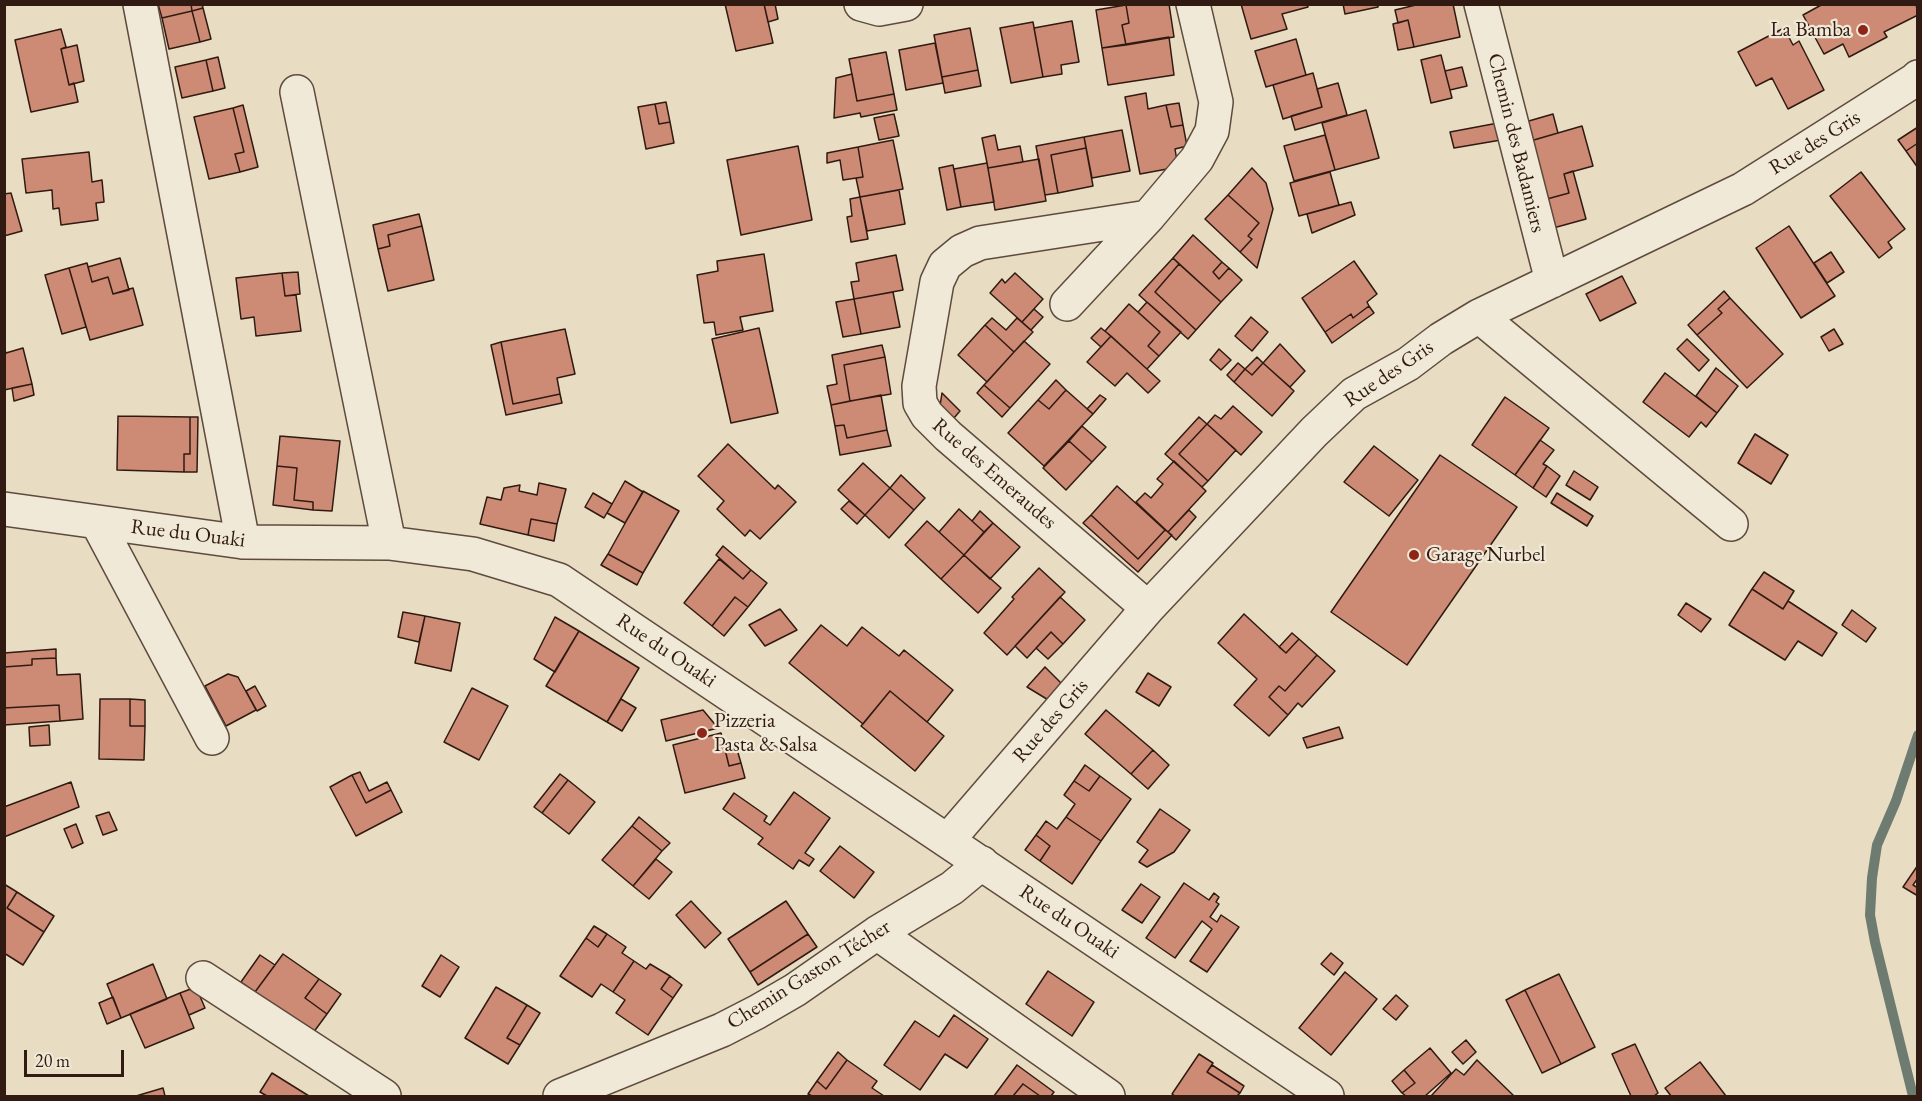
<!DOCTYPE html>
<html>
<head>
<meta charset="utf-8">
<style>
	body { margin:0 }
	#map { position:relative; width:1922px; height:1101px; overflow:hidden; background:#e8ddc2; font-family:"EB Garamond",serif }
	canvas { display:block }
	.frame { position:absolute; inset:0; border:6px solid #301a11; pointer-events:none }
	.scale { position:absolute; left:24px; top:1050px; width:100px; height:27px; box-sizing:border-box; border:3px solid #301a11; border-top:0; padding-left:8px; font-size:18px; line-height:21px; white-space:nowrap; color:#301a11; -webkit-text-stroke:4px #f0e9d7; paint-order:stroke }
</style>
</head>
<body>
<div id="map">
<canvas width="1922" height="1101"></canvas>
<div class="frame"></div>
<div class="scale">20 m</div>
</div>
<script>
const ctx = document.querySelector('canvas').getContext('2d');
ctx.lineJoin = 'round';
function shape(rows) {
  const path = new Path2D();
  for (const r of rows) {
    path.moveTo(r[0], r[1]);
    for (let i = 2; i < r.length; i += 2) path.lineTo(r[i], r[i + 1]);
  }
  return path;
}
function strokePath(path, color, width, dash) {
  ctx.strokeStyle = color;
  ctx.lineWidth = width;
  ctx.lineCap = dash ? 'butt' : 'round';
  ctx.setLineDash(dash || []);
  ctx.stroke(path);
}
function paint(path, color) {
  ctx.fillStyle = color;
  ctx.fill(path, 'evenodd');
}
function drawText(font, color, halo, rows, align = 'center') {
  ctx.font = font + ' "EB Garamond",serif';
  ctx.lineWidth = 4.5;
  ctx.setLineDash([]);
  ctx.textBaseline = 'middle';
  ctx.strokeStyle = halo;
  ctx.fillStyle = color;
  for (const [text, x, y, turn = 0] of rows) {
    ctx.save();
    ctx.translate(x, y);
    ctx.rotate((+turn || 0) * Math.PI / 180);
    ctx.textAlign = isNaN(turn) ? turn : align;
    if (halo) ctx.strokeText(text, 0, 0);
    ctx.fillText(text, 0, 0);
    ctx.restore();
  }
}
const stream = shape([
	[1913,1096,1875,942,1870,915,1872,878,1877,845,1896,801,1918,735]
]);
const building = shape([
	[158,4,191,4,192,11,162,18,158,4],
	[191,4,202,4,203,8,192,11,191,4],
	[725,4,764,4,773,43,736,51,725,4],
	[764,4,775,4,778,19,768,22,764,4],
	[1169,4,1174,37,1126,45,1122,25,1129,23,1126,5,1169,4],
	[1241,4,1307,4,1308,7,1282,14,1287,29,1251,39,1241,4],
	[1343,4,1378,4,1378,7,1345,14,1343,4],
	[1420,4,1453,4,1460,37,1414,47,1408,20,1398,23,1395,10,1420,4],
	[1823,4,1916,4,1918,15,1884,32,1887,37,1849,57,1843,44,1824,54,1803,15,1823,4],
	[1126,5,1129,23,1122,25,1126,45,1102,48,1096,10,1126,5],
	[203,8,211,39,200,42,192,11,203,8],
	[192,11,200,42,169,49,162,18,192,11],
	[1408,20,1414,47,1398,50,1393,24,1408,20],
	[1072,21,1079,62,1061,65,1062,74,1043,77,1034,28,1072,21],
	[1033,22,1043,77,1011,83,1000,28,1033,22],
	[970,28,978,70,942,77,934,35,970,28],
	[1784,28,1793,45,1799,41,1824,90,1788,109,1772,78,1756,86,1738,52,1784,28],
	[61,29,66,47,61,49,69,85,74,83,78,102,31,112,15,40,61,29],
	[1169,37,1174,75,1108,85,1102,48,1169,37],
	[1296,39,1306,75,1266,87,1255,51,1296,39],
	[935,43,943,83,906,90,899,50,935,43],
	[77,45,84,81,69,85,61,49,77,45],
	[886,52,894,94,857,101,849,59,886,52],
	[1441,55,1452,98,1431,103,1421,60,1441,55],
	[218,57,225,88,213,91,206,60,218,57],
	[206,60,213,91,182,98,175,67,206,60],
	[1462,67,1467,86,1450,90,1445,71,1462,67],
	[978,70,981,86,945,93,942,77,978,70],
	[1313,73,1322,107,1283,119,1273,85,1313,73],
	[852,74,857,101,894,94,897,110,861,117,860,113,834,118,836,78,852,74],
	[1338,83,1347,115,1295,130,1291,116,1322,107,1317,89,1338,83],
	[1146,93,1148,109,1166,105,1171,127,1183,125,1187,146,1175,149,1178,167,1140,174,1125,97,1146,93],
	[666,102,670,122,659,124,655,104,666,102],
	[1179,103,1183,125,1171,127,1166,105,1179,103],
	[655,104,659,124,670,122,674,143,646,149,638,107,655,104],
	[243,105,258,167,240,172,235,154,244,152,233,108,243,105],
	[233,108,244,152,235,154,240,172,209,179,194,117,233,108],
	[1366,110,1379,158,1335,170,1322,123,1366,110],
	[894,114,899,136,879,140,874,118,894,114],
	[1553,114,1558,133,1520,144,1515,125,1553,114],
	[1498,123,1501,140,1454,148,1450,132,1498,123],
	[1582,126,1593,166,1564,174,1569,193,1536,202,1520,144,1582,126],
	[1918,127,1918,143,1906,151,1898,140,1918,127],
	[1122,130,1130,171,1092,178,1084,137,1122,130],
	[995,135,998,150,1020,146,1023,162,988,168,982,138,995,135],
	[1325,135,1335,170,1294,181,1284,146,1325,135],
	[1084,137,1086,148,1051,155,1058,193,1045,195,1036,146,1084,137],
	[893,140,903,189,860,197,856,178,863,177,858,147,893,140],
	[1918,143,1918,168,1906,151,1918,143],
	[798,146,812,220,741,235,727,160,798,146],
	[858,147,863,177,843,180,840,160,827,163,827,153,858,147],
	[1086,148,1093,186,1058,193,1051,155,1086,148],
	[89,152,92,182,102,180,104,202,96,203,98,220,61,225,59,208,53,209,52,190,26,193,22,159,89,152],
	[1039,159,1046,201,995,210,988,168,1039,159],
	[987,163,994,202,961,207,954,169,987,163],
	[953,165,961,207,947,210,939,168,953,165],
	[1252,168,1266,183,1273,209,1257,268,1240,252,1252,239,1248,236,1259,223,1228,195,1252,168],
	[1573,171,1586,219,1546,230,1536,202,1569,193,1564,174,1573,171],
	[1330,172,1339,205,1299,216,1290,183,1330,172],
	[1861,172,1905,229,1888,242,1892,248,1879,258,1830,196,1861,172],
	[899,190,905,224,867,231,860,197,899,190],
	[11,193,22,231,4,236,4,194,11,193],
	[1228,195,1259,223,1248,236,1252,239,1240,252,1205,219,1228,195],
	[860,197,868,239,851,242,847,217,852,216,850,199,860,197],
	[1351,202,1355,215,1312,233,1307,214,1351,202],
	[419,214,422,226,388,235,390,246,378,249,373,225,419,214],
	[422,226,434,280,388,291,378,249,390,246,388,235,422,226],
	[1789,226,1835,296,1801,318,1756,248,1789,226],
	[1193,235,1222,262,1213,272,1219,279,1229,268,1242,280,1221,302,1173,258,1193,235],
	[1831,252,1844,272,1827,283,1814,263,1831,252],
	[764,254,773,311,740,317,743,330,716,335,714,322,704,323,697,275,718,271,717,261,764,254],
	[896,255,903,290,854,299,851,282,859,281,856,263,896,255],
	[120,258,129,290,113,294,108,277,92,282,88,267,120,258],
	[1173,258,1179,264,1155,292,1196,330,1188,339,1139,295,1173,258],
	[1354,261,1377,294,1367,302,1369,306,1353,318,1351,314,1325,332,1302,298,1354,261],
	[1222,262,1229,268,1219,279,1213,272,1222,262],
	[87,263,92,282,108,277,113,294,133,288,143,325,90,340,69,268,87,263],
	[1179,264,1221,302,1196,330,1155,292,1179,264],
	[69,268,86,327,62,334,45,275,69,268],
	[298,272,300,294,285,296,282,273,298,272],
	[282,273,285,296,296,295,301,331,256,336,254,317,241,319,236,278,282,273],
	[1015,273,1043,299,1022,322,990,293,1002,279,1005,283,1015,273],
	[1622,276,1636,303,1600,321,1586,294,1622,276],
	[1724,291,1730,298,1718,309,1722,313,1697,335,1688,325,1724,291],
	[893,292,900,327,861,334,854,299,893,292],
	[1730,298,1783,354,1747,388,1697,335,1722,313,1718,309,1730,298],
	[854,299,861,334,843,337,836,302,854,299],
	[1147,302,1181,332,1159,356,1148,346,1160,332,1138,312,1147,302],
	[1129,304,1160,332,1148,346,1159,356,1147,369,1105,331,1129,304],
	[1369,306,1374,313,1332,343,1325,332,1351,314,1353,318,1369,306],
	[1034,309,1043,317,1031,330,1022,322,1034,309],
	[1251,317,1268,332,1252,351,1235,336,1251,317],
	[992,318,1006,330,1017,318,1033,332,1014,352,985,325,992,318],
	[985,325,1014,352,987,382,958,355,985,325],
	[759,328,778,413,731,423,712,339,759,328],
	[1101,328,1111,336,1101,347,1091,338,1101,328],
	[565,329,575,374,557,378,560,394,513,404,501,342,565,329],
	[1834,329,1843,344,1829,351,1821,337,1834,329],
	[1111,336,1160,381,1148,393,1127,373,1115,386,1087,362,1111,336],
	[1687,339,1709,360,1699,371,1677,349,1687,339],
	[1024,341,1050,364,1010,408,984,385,1024,341],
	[501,342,513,404,560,394,562,403,506,415,491,345,501,342],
	[1280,344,1305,371,1290,387,1263,363,1280,344],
	[882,345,885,357,844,365,850,401,831,405,827,386,837,384,832,355,882,345],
	[4,347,6,353,23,348,32,384,4,390,4,347],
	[1219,349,1231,360,1221,370,1210,360,1219,349],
	[885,357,891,394,850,401,844,365,885,357],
	[1257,357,1263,363,1252,375,1245,369,1257,357],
	[1238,363,1245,369,1234,382,1227,375,1238,363],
	[1263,363,1294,391,1272,416,1234,382,1245,369,1252,375,1263,363],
	[1716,368,1738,386,1717,413,1696,396,1716,368],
	[1665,373,1717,413,1706,427,1701,422,1689,437,1643,402,1665,373],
	[1056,380,1066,390,1049,409,1038,400,1056,380],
	[32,384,34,395,14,401,12,388,32,384],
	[984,385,1010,408,1002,417,977,393,984,385],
	[1066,390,1093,414,1044,466,1008,433,1038,400,1049,409,1066,390],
	[942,393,960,411,954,418,940,406,942,393],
	[881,395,887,430,847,438,844,425,835,426,831,405,881,395],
	[1100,395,1106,399,1093,414,1087,409,1100,395],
	[1505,397,1549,428,1515,475,1472,445,1505,397],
	[1233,406,1262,432,1241,455,1207,424,1215,415,1221,419,1233,406],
	[118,416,190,417,190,454,184,454,184,472,117,470,118,416],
	[190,417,198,417,197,472,184,472,184,454,190,454,190,417],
	[1199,417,1207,424,1179,454,1208,481,1202,487,1165,454,1199,417],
	[1207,424,1236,450,1208,481,1179,454,1207,424],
	[844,425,847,438,887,430,891,446,840,455,835,426,844,425],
	[1082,426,1106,447,1092,462,1069,441,1082,426],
	[1755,434,1788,455,1771,484,1738,463,1755,434],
	[280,436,340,441,332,511,313,510,313,502,294,500,297,468,277,466,280,436],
	[1540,440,1554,450,1543,464,1547,466,1533,488,1515,475,1540,440],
	[1069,441,1092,462,1066,490,1043,468,1069,441],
	[728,444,775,489,778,485,796,502,760,539,750,530,745,536,717,509,724,501,698,476,728,444],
	[1374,446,1418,480,1389,516,1344,482,1374,446],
	[1440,455,1517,507,1407,665,1331,612,1440,455],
	[1174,461,1206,491,1168,532,1136,502,1145,493,1151,498,1163,484,1157,479,1174,461],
	[863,463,890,488,865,515,838,490,863,463],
	[277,466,297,468,294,500,313,502,313,510,273,505,277,466],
	[1547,466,1560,476,1546,497,1533,488,1547,466],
	[1574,471,1598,487,1590,500,1566,485,1574,471],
	[901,475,925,498,914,510,890,488,901,475],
	[625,481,643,492,625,523,607,513,625,481],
	[539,483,566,489,557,524,531,519,528,535,480,524,487,497,501,500,504,488,520,485,519,491,537,495,539,483],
	[1117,486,1165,530,1138,559,1091,515,1117,486],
	[890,488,914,510,889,538,865,515,890,488],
	[643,491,679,511,643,573,608,554,643,491],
	[593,493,612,504,604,518,585,507,593,493],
	[1557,493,1593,516,1587,526,1551,503,1557,493],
	[849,501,865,515,857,524,841,509,849,501],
	[959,509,984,532,964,555,939,532,959,509],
	[1189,510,1196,517,1176,540,1168,532,1189,510],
	[980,511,993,523,984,532,972,521,980,511],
	[1091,515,1138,559,1165,530,1172,535,1138,572,1083,523,1091,515],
	[531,519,557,524,554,541,528,535,531,519],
	[927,521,964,555,941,579,905,545,927,521],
	[993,523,1020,547,990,579,964,555,993,523],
	[723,546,751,570,743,579,716,555,723,546],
	[608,554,643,573,637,585,601,565,608,554],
	[964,555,1001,588,978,613,941,579,964,555],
	[719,559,743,579,751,570,767,583,748,607,735,597,712,626,684,603,719,559],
	[1039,568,1065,592,1007,655,984,633,1014,599,1012,597,1039,568],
	[1764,572,1794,591,1783,609,1752,589,1764,572],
	[1752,589,1783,609,1788,601,1837,633,1822,656,1798,641,1785,660,1729,625,1752,589],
	[735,597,748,607,724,636,712,626,735,597],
	[1060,597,1085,620,1063,644,1051,632,1027,658,1015,646,1060,597],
	[1686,603,1711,619,1701,632,1678,615,1686,603],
	[780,609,797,630,765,646,749,625,780,609],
	[1852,610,1876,628,1866,642,1842,625,1852,610],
	[403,612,425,616,419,642,398,637,403,612],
	[1244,614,1286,653,1299,639,1317,655,1285,691,1279,686,1269,697,1288,715,1269,736,1234,705,1257,679,1218,643,1244,614],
	[425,616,460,623,451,671,415,663,425,616],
	[555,617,579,631,555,672,534,659,555,617],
	[821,625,847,646,862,627,899,656,904,650,953,690,927,722,890,691,863,724,789,663,821,625],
	[579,631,639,668,607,722,546,686,579,631],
	[1051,632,1063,644,1048,659,1036,648,1051,632],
	[1292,633,1299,639,1286,653,1279,647,1292,633],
	[56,649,56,658,32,659,32,665,4,667,4,653,56,649],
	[1317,655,1335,671,1302,707,1298,703,1288,715,1269,697,1279,686,1285,691,1317,655],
	[56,658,57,675,80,674,83,719,60,721,59,705,4,708,4,667,32,665,32,659,56,658],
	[1045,667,1064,686,1050,701,1027,687,1045,667],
	[1148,673,1171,687,1159,706,1136,692,1148,673],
	[228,674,238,677,256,710,226,726,205,686,228,674],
	[255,686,266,706,257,711,246,691,255,686],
	[472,688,508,706,479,760,444,742,472,688],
	[890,691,944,736,915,771,861,726,890,691],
	[100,699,130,699,130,726,145,726,144,760,99,759,100,699],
	[130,699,145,700,145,726,130,726,130,699],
	[621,699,636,708,622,731,607,722,621,699],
	[59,705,60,721,4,725,4,708,59,705],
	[703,710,718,728,666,741,661,720,703,710],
	[1106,710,1153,750,1131,774,1085,734,1106,710],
	[49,725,50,745,30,746,29,727,49,725],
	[1339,727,1343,738,1307,748,1303,738,1339,727],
	[721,733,729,766,741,763,745,778,685,793,673,745,721,733],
	[736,746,741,763,729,766,725,749,736,746],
	[1153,750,1169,765,1148,789,1131,774,1153,750],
	[1085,765,1100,776,1089,791,1074,781,1085,765],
	[360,772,369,791,387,782,391,790,366,803,352,775,360,772],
	[560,774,568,780,542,813,534,807,560,774],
	[352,775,366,803,391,790,402,812,356,836,330,787,352,775],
	[1100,776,1131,799,1101,841,1066,817,1075,804,1064,795,1074,781,1089,791,1100,776],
	[568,780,595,802,569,834,542,813,568,780],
	[71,782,79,807,4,837,4,807,71,782],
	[794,792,830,818,805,853,814,859,809,866,799,860,793,869,758,844,763,838,723,809,734,793,767,816,764,821,770,825,794,792],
	[1160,809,1190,830,1174,852,1147,867,1139,862,1148,850,1137,842,1160,809],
	[109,812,117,830,103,835,96,816,109,812],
	[639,817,670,843,662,851,632,826,639,817],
	[1066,817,1101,841,1072,884,1040,861,1050,846,1036,835,1046,821,1057,829,1066,817],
	[76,824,83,843,72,848,64,829,76,824],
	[632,826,662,851,633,886,602,860,632,826],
	[1036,835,1050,846,1040,861,1025,850,1036,835],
	[840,846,874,872,854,898,820,871,840,846],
	[656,859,672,872,649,899,633,886,656,859],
	[1918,865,1918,878,1913,885,1918,888,1918,896,1903,887,1918,865],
	[1184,883,1209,900,1214,893,1219,897,1216,902,1219,904,1210,917,1217,922,1221,915,1239,927,1207,972,1190,961,1212,929,1202,921,1175,958,1146,938,1184,883],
	[4,884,17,892,7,908,44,932,23,965,4,953,4,884],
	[1141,884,1160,897,1142,923,1122,910,1141,884],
	[17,892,54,916,44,932,7,908,17,892],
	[691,901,721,933,705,948,676,915,691,901],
	[786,901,808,934,750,972,728,939,786,901],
	[594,926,607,934,598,947,586,938,594,926],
	[607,934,626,947,622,953,634,961,613,992,601,984,592,997,560,976,586,938,598,947,607,934],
	[808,934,817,947,758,985,750,972,808,934],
	[1331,953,1343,963,1334,975,1321,964,1331,953],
	[283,954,319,979,305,998,327,1014,313,1033,255,992,283,954],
	[260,955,275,965,255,992,241,982,260,955],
	[441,955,459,967,440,997,422,986,441,955],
	[634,961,646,969,650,964,670,976,661,989,673,998,648,1035,616,1013,625,1000,613,992,634,961],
	[153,964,167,999,121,1018,107,984,153,964],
	[1048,971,1094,1002,1072,1036,1026,1004,1048,971],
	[1345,972,1377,999,1331,1055,1299,1028,1345,972],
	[1559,974,1595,1047,1561,1064,1525,990,1559,974],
	[670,976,682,985,673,998,661,989,670,976],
	[319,979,341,994,327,1014,305,998,319,979],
	[196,987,205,1008,189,1015,180,993,196,987],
	[496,987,527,1005,507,1038,520,1045,508,1064,465,1038,496,987],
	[1525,990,1561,1064,1542,1073,1506,1000,1525,990],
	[180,993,194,1028,145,1048,130,1014,180,993],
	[1396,995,1408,1006,1396,1020,1383,1009,1396,995],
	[113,997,121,1018,107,1024,99,1003,113,997],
	[527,1005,540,1013,520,1045,507,1038,527,1005],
	[954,1015,988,1039,967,1068,945,1054,920,1090,884,1065,915,1021,939,1037,954,1015],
	[1466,1040,1476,1052,1463,1064,1452,1052,1466,1040],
	[1635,1044,1658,1093,1654,1096,1631,1096,1612,1054,1635,1044],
	[1430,1048,1451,1073,1425,1096,1406,1096,1402,1093,1415,1083,1404,1070,1430,1048],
	[838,1052,847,1060,826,1089,817,1081,838,1052],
	[1199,1054,1213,1063,1207,1072,1240,1093,1237,1096,1175,1096,1172,1094,1199,1054],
	[847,1060,877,1081,872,1088,884,1096,812,1096,808,1094,817,1081,826,1089,847,1060],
	[1477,1060,1514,1096,1431,1096,1456,1069,1464,1075,1477,1060],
	[1700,1062,1726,1096,1671,1096,1665,1088,1700,1062],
	[1017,1065,1054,1092,1051,1096,1040,1096,1023,1084,1013,1096,994,1096,1017,1065],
	[1212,1065,1244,1086,1240,1093,1207,1072,1212,1065],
	[1404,1070,1415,1083,1402,1093,1392,1081,1404,1070],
	[272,1073,309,1096,267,1096,260,1092,272,1073],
	[1023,1084,1040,1096,1013,1096,1023,1084],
	[163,1088,165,1096,136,1096,163,1088]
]);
const minor = shape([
	[140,4,243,542],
	[861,4,879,9,906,4],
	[1481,4,1552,281],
	[297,92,389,543],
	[1067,304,1148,217,1197,159,1212,131,1216,102,1193,4],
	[1479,316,1731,524],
	[4,509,243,542,389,543,473,554,559,580,1327,1096],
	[97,522,212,738],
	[1148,608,948,436,927,415,920,403,919,386,937,282,945,265,962,251,980,243,1148,217],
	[948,840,1148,608,1314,432,1354,394,1408,364,1441,339,1479,316,1743,189,1915,80,1918,77],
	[877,933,1108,1096],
	[203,978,384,1096],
	[560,1096,722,1030,757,1012,795,990,877,933,952,888,982,863]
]);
const markers = [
	[1863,30,6,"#8f2418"],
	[1414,555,6,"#8f2418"],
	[702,733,6,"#8f2418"]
];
const poiNames = [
	["La Bamba",1851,30,"right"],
	["Garage Nurbel",1426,555],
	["Pizzeria",714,721],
	["Pasta & Salsa",714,745]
];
const streetNames = [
	["Chemin des Badamiers",1516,143,76],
	["Rue des Gris",1815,143,-32],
	["Rue des Gris",1389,374,-34],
	["Rue des Emeraudes",994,474,41],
	["Rue du Ouaki",188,534,7],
	["Rue du Ouaki",666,651,34],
	["Rue des Gris",1051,721,-49],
	["Rue du Ouaki",1069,922,34],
	["Chemin Gaston Técher",809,975,-32]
];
strokePath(stream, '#6e7b71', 10);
paint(building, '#cd8b76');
strokePath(building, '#301a11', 1.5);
strokePath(minor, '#5e4b3d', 36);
strokePath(minor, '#f0e9d7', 33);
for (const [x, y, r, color] of markers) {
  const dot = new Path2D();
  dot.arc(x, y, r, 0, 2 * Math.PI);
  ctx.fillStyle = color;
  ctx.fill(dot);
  strokePath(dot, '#f0e9d7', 2);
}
drawText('21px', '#301a11', '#f0e9d7', poiNames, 'left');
drawText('21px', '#301a11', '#f0e9d7', streetNames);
</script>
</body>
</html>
